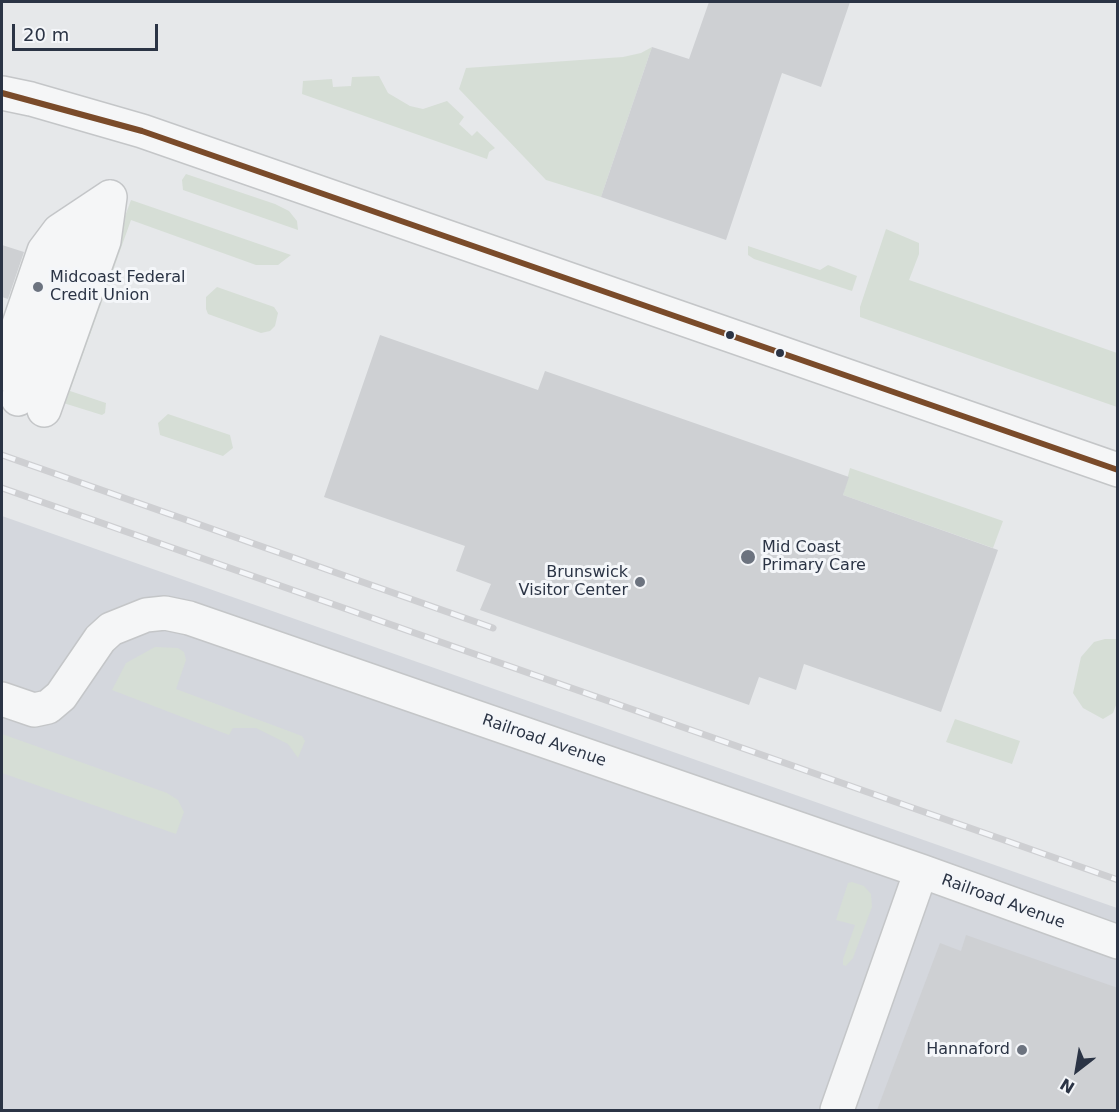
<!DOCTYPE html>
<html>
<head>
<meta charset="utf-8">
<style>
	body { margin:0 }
	#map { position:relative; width:1119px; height:1112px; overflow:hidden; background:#e6e8ea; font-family:"DejaVu Sans",sans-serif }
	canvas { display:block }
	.frame { position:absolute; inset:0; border:3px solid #2b3445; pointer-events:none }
	.north { position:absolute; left:1047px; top:1040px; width:60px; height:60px; -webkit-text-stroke:4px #f4f6f9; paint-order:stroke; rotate:211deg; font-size:16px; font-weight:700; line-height:24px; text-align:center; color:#2b3445 }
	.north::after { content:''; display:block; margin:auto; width:21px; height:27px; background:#2b3445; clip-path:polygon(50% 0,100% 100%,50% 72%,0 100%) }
	.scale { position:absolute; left:12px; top:24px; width:146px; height:27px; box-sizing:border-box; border:3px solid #2b3445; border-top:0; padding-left:8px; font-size:18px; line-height:21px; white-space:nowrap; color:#2b3445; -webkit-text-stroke:4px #f4f6f9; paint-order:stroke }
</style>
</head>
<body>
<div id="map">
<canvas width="1119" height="1112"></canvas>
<div class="frame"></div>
<div class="north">N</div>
<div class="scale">20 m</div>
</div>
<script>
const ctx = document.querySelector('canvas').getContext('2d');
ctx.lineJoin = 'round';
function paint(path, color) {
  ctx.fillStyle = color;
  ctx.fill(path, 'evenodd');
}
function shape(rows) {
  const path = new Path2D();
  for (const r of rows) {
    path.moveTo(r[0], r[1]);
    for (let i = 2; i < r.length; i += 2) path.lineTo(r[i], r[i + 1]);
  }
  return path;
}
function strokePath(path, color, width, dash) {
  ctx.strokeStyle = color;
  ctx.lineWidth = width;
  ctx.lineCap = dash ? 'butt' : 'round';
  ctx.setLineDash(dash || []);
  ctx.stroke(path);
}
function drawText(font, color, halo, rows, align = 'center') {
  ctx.font = font + ' "DejaVu Sans",sans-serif';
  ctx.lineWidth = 6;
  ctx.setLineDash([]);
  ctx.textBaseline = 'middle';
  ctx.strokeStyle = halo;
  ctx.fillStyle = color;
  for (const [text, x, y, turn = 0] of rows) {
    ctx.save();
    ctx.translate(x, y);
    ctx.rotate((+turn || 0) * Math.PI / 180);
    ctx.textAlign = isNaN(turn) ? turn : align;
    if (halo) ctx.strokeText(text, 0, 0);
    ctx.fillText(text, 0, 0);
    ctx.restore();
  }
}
const built = shape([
	[2,516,1117,908,1117,1110,2,1110]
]);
const green = shape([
	[652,47,601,197,546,180,459,89,466,68,623,57,641,53],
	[379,76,388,93,410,106,423,109,447,101,464,117,459,124,472,136,477,131,495,148,489,152,487,159,302,94,303,81,332,79,333,87,351,86,352,77],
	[186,174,275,204,289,211,297,221,298,230,183,190,182,180],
	[131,200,291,255,278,265,256,265,131,220,70,391,106,403,105,413,102,415,57,401],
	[886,229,919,243,919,254,909,280,1117,353,1117,407,860,317,860,307],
	[748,246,820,270,828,265,857,276,852,291,754,259,748,255],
	[217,287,274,307,278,313,275,326,270,331,261,333,208,314,206,309,206,297],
	[168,414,230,435,233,448,223,456,160,435,158,423],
	[850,468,1003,521,993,548,843,495],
	[1105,639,1117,639,1118,700,1113,713,1103,719,1083,708,1073,693,1081,657,1094,642],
	[155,647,178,648,184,652,186,660,176,689,302,736,305,741,298,758,288,744,256,728,233,728,229,735,112,690,126,663],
	[955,719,1020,741,1012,764,946,742],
	[2,734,167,793,178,800,184,812,176,834,2,773],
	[852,882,864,886,871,894,872,907,853,958,846,966,843,965,843,959,855,925,836,920,848,883]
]);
const building = shape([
	[709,2,850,2,821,87,782,73,726,240,601,197,652,47,689,59],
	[2,245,24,252,8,299,2,297],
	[380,335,538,390,545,371,700,425,849,477,843,495,998,550,941,712,804,664,796,690,759,677,749,705,480,610,491,584,456,571,465,546,324,497],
	[966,935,1118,988,1118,1110,877,1110,940,943,961,951]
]);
const minor = shape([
	[2,93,31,99,142,131,1118,470],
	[2,374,44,251,59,231,110,197],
	[18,399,81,217],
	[44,410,104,241,110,197],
	[2,699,34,710,48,707,61,696,100,639,111,629,146,615,165,613,189,618,921,871,1118,942],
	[837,1110,921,871]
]);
const rail = shape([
	[2,455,493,628],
	[2,488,1118,880]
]);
const bus1 = shape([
	[2,93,142,131,1118,470]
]);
const markers = [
	[38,287,6,"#6c737f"],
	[730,335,5,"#2b3445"],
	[780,353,5,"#2b3445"],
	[748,557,8,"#6c737f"],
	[640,582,6,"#6c737f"],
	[1022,1050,6,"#6c737f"]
];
const poiNames = [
	["Midcoast Federal",50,278],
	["Credit Union",50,296],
	["Mid Coast",762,548],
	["Primary Care",762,566],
	["Brunswick",628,573,"right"],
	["Visitor Center",628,591,"right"],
	["Hannaford",1010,1050,"right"]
];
const streetNames = [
	["Railroad Avenue",544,741,19],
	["Railroad Avenue",1003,902,20]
];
paint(built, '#d4d7dd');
paint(green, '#d6ded6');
paint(building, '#ced0d3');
strokePath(minor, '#c4c6c8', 36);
strokePath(minor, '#f5f6f7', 33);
strokePath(rail, '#cecfd2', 7);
strokePath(rail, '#f4f6f9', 4.5, [14]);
strokePath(bus1, '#7a4b2a', 6);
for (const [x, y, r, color] of markers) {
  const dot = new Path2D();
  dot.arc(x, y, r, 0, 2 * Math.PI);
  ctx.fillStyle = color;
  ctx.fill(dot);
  strokePath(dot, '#f4f6f9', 2);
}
drawText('16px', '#2b3445', '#f4f6f9', poiNames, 'left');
drawText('16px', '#2b3445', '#f4f6f9', streetNames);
</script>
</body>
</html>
